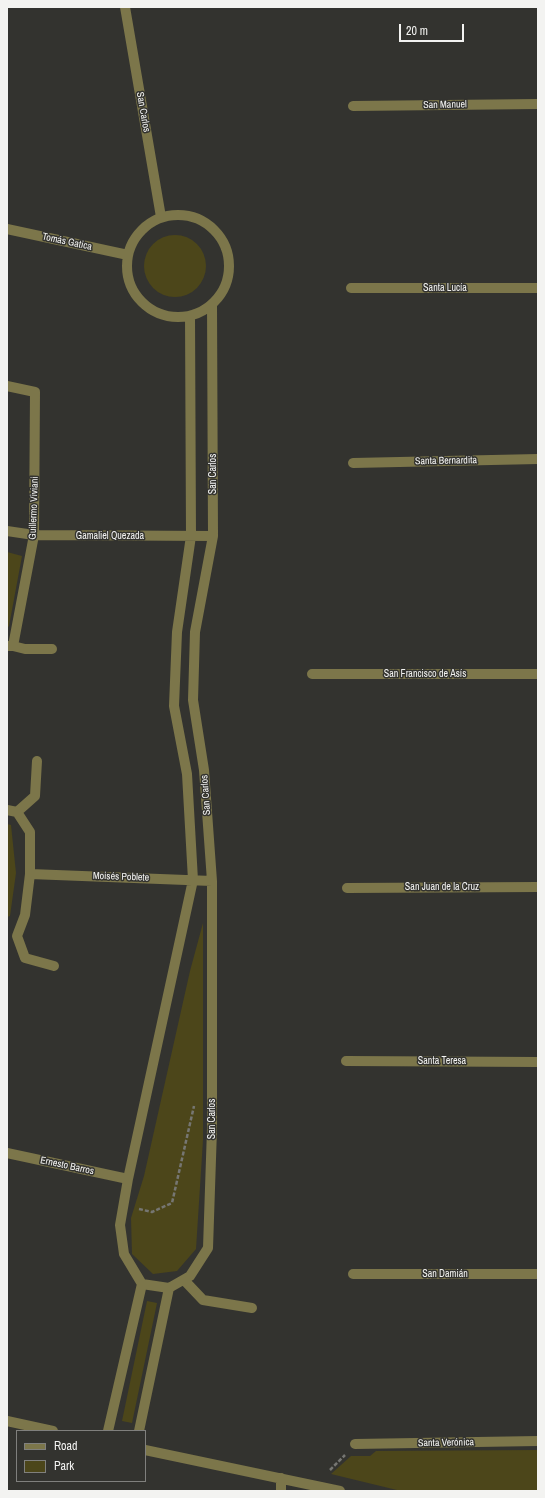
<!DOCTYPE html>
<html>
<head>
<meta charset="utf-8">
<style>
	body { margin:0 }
	#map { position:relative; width:545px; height:1498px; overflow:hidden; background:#33332f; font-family:"Archivo Narrow",sans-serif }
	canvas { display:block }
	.frame { position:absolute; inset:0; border:8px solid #f3f3f1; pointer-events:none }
	.legend { position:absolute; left:16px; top:1430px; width:130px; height:52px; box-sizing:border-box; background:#33332f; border:1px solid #80807d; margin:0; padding:5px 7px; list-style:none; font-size:12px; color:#f3f3f1 }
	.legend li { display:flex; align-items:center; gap:8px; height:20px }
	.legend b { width:20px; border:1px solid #80807d }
	.scale { position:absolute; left:399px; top:24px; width:65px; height:18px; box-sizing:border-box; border:2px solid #f3f3f1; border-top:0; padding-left:5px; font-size:12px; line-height:14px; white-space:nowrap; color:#f3f3f1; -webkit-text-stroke:3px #33332f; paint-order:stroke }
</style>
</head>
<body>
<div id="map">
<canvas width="545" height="1498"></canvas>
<div class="frame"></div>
<ul class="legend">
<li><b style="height:5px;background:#7c764a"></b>Road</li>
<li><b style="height:11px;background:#4c461a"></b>Park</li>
</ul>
<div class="scale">20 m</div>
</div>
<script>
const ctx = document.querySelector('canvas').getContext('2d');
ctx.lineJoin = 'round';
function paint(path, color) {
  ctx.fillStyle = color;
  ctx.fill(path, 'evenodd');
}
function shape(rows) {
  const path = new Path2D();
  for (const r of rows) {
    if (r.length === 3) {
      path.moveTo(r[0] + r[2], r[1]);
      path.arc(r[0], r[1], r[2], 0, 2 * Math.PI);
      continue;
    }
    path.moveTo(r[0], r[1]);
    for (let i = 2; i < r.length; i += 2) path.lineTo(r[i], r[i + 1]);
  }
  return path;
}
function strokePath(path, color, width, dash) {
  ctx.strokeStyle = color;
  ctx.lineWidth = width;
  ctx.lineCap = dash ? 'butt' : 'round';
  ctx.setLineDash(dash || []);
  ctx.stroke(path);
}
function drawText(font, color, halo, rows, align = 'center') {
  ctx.font = font + ' "Archivo Narrow",sans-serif';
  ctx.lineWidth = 3;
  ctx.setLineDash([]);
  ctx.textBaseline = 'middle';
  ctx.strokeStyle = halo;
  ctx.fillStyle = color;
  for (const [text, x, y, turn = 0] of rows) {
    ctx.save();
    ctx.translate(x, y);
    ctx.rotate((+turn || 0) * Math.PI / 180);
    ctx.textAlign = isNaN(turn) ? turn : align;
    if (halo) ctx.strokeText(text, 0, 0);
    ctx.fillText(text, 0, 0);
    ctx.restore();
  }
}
const green = shape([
	[175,266,31],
	[7,552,22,556,9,626,7,628],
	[7,824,11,825,16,873,10,916,7,917],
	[203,923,203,1140,196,1249,177,1271,153,1274,132,1254,131,1218,144,1176,190,971],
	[147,1301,157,1303,132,1423,122,1421],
	[538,1450,538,1491,401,1491,331,1474,351,1456,370,1456,376,1451]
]);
const path = shape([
	[139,1209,152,1212,172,1203,194,1106],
	[330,1470,345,1455]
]);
const minor = shape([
	[125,7,161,217],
	[353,106,538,104],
	[178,266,51],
	[7,229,128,255],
	[351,288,538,288],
	[7,386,35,392,34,535,13,646],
	[353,463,538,459],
	[7,531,34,535,213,536],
	[7,646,13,646,25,649,52,649],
	[312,674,538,674],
	[7,810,17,812,30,832,30,874,25,915,17,936],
	[17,812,35,796,37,761],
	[30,874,212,881],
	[347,888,538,887],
	[17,936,25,958,54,966],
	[346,1061,538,1062],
	[7,1153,128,1179],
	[353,1274,538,1274],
	[184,1280,203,1300,252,1308],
	[142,1284,169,1288],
	[7,1421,53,1431],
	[108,1431,142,1284,124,1254,120,1225,128,1179,193,880,187,774,174,706,177,632,191,536,190,316],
	[139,1431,169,1288,190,1276,208,1248,212,1129,212,881,204,770,193,700,195,632,213,536,212,304],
	[355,1444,538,1441],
	[145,1450,340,1491],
	[281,1491,281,1478]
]);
const streetNames = [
	["San Manuel",445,105,-1],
	["San Carlos",143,112,80],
	["Tomás Gatica",67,242,12],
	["Santa Lucía",445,288],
	["Santa Bernardita",446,461,-1],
	["San Carlos",213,474,-90],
	["Guillermo Viviani",34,508,-88],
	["Gamaliel Quezada",110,536],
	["San Francisco de Asís",425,674],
	["San Carlos",206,795,-94],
	["Moisés Poblete",121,877,2],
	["San Juan de la Cruz",442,887],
	["Santa Teresa",442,1061],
	["San Carlos",212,1119,-90],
	["Ernesto Barros",67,1166,12],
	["San Damián",445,1274],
	["Santa Verónica",446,1443,-1]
];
paint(green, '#4c461a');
strokePath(path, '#767672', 2.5, [4, 2]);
strokePath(minor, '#7c764a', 10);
drawText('10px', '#f3f3f1', '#33332f', streetNames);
</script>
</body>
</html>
